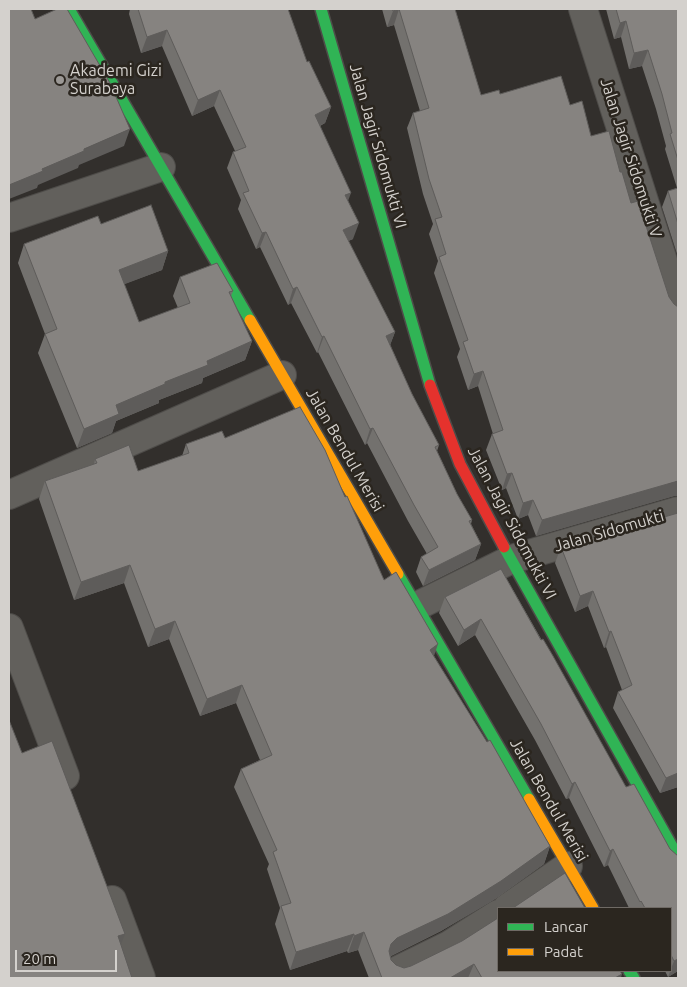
<!DOCTYPE html>
<html>
<head>
<meta charset="utf-8">
<style>
	body { margin:0 }
	#map { position:relative; width:687px; height:987px; overflow:hidden; background:#322f2c; font-family:Ubuntu,sans-serif }
	canvas { display:block }
	.frame { position:absolute; inset:0; border:10px solid #d4d1cd; pointer-events:none }
	.legend { position:absolute; left:497px; top:907px; width:175px; height:65px; box-sizing:border-box; background:#2b261f; border:1px solid #6f6a65; margin:0; padding:6px 9px; list-style:none; font-size:15px; color:#d4d1cd }
	.legend li { display:flex; align-items:center; gap:10px; height:25px }
	.legend b { width:25px; border:1px solid #6f6a65 }
	.scale { position:absolute; left:15px; top:950px; width:102px; height:22px; box-sizing:border-box; border:2px solid #d4d1cd; border-top:0; padding-left:6px; font-size:15px; line-height:18px; white-space:nowrap; color:#d4d1cd; -webkit-text-stroke:4px #2b261f; paint-order:stroke }
</style>
</head>
<body>
<div id="map">
<canvas width="687" height="987"></canvas>
<div class="frame"></div>
<ul class="legend">
<li><b style="height:6px;background:#30b455"></b>Lancar</li>
<li><b style="height:6px;background:#ff9f0a"></b>Padat</li>
</ul>
<div class="scale">20 m</div>
</div>
<script>
const ctx = document.querySelector('canvas').getContext('2d');
ctx.lineJoin = 'round';
function shape(rows) {
  const path = new Path2D();
  for (const r of rows) {
    path.moveTo(r[0], r[1]);
    for (let i = 2; i < r.length; i += 2) path.lineTo(r[i], r[i + 1]);
  }
  return path;
}
function strokePath(path, color, width, dash) {
  ctx.strokeStyle = color;
  ctx.lineWidth = width;
  ctx.lineCap = dash ? 'butt' : 'round';
  ctx.setLineDash(dash || []);
  ctx.stroke(path);
}
function paint(path, color) {
  ctx.fillStyle = color;
  ctx.fill(path, 'evenodd');
}
function drawText(font, color, halo, rows, align = 'center') {
  ctx.font = font + ' Ubuntu,sans-serif';
  ctx.lineWidth = 5;
  ctx.setLineDash([]);
  ctx.textBaseline = 'middle';
  ctx.strokeStyle = halo;
  ctx.fillStyle = color;
  for (const [text, x, y, turn = 0] of rows) {
    ctx.save();
    ctx.translate(x, y);
    ctx.rotate((+turn || 0) * Math.PI / 180);
    ctx.textAlign = isNaN(turn) ? turn : align;
    if (halo) ctx.strokeText(text, 0, 0);
    ctx.fillText(text, 0, 0);
    ctx.restore();
  }
}
const street = shape([
	[583,9,678,308],
	[9,218,161,167],
	[9,495,282,375],
	[417,606,512,559,678,511],
	[9,628,65,776],
	[112,900,141,978],
	[507,908,568,866],
	[398,970,449,945,498,914]
]);
const fast = shape([
	[69,9,250,320],
	[321,9,430,385],
	[504,547,678,857],
	[398,574,529,799],
	[629,971,634,978]
]);
const slow = shape([
	[250,320,398,574],
	[529,799,593,908]
]);
const jam = shape([
	[430,385,460,464,504,547]
]);
const wall = shape([
	[130,9,138,9,307,62,331,107,325,123,320,126,348,200,353,239,348,241,395,332,390,345,412,394,439,445,437,451,457,494,472,520,471,524,481,544,475,560,423,586,416,572,421,557,427,554,408,521,367,443,365,445,318,352,317,353,291,303,288,305,260,247,256,249,238,209,241,200,227,168,233,152,235,151,214,106,192,116,162,46,141,53,129,14],
	[382,9,455,9,481,95,500,94,674,496,536,536,528,515,518,519,506,488,502,490,486,450,492,434,493,434,478,386,468,390,457,357,460,349,434,273,438,261,429,234,433,224,423,194,407,128,413,113,420,111,394,25,387,27],
	[606,9,678,9,678,257,662,207,668,191,677,188,665,149,666,146,656,109,642,66,629,69,621,37,614,39],
	[101,224,168,251,162,270,124,284,139,322,178,308,173,296,180,277,233,291,231,296,252,341,245,360,203,378,202,383,159,400,159,403,116,421,112,433,77,448,38,353,45,334,18,263,24,244],
	[225,438,345,497,384,580,434,656,550,846,544,864,495,899,441,931,391,956,391,960,396,965,404,968,411,966,462,941,621,978,369,978,358,950,348,953,347,951,290,970,275,924,280,908,267,869,269,864,234,787,241,769,260,760,236,703,200,716,169,639,148,647,124,583,74,600,39,499,45,481,94,464,95,459,138,471,182,456,186,444],
	[678,513,678,787,660,793,613,708,618,692,622,690,606,647,604,648,588,606,575,612,555,563,561,547],
	[501,569,626,787,670,849,678,856,678,971,668,977,665,971,671,971,671,908,629,908,608,865,604,867,569,798,566,799,535,740,475,635,458,646,439,613,445,597]
]);
const shadedWall = shape([
	[399,9,394,25,387,27,393,11],
	[626,21,621,37,614,39,620,23],
	[167,30,162,46,141,53,147,37],
	[648,50,642,66,629,69,634,53],
	[220,90,214,106,192,116,198,100],
	[331,107,325,123,309,131,315,115],
	[130,129,124,146,79,165,78,168,38,185,37,188,9,199,9,185,84,149],
	[351,193,345,209,345,195],
	[359,223,353,239,337,246,343,230],
	[266,232,260,247,256,249,262,233],
	[168,251,162,270,112,289,119,270],
	[297,287,291,303,288,305,293,289],
	[395,332,389,348,386,336],
	[324,336,318,352,317,353,322,337],
	[252,341,245,360,203,378,202,383,159,400,159,403,116,421,112,433,77,448,84,429,116,405,165,382,207,361],
	[483,371,478,386,468,390,474,374],
	[373,428,367,443,365,445,370,429],
	[512,473,506,488,502,490,507,474],
	[678,481,678,496,674,496,536,536,542,520],
	[533,500,528,515,518,519,523,503],
	[481,544,475,560,423,586,429,570],
	[130,565,124,583,74,600,81,582],
	[593,591,588,606,575,612,580,596],
	[481,619,475,635,458,646,464,630],
	[175,621,169,639,148,647,155,629],
	[611,631,606,647,604,648,609,632],
	[438,644,432,662,430,650],
	[242,685,236,703,200,716,207,699],
	[678,773,678,787,660,793,666,778],
	[575,782,569,798,566,799,572,784],
	[550,846,544,864,495,899,441,931,391,956,385,962,391,944,397,938],
	[613,849,608,865,604,867,610,851],
	[364,932,358,950,348,953,354,936],
	[125,934,116,957,118,936],
	[354,934,347,951,290,970,296,952],
	[678,959,678,971,668,977,674,961],
	[474,964,468,978,450,978],
	[622,974,621,978,615,978]
]);
const building = shape([
	[9,9,31,9,35,19,57,9,67,9,110,83,130,129,84,149,84,151,42,169,43,171,9,185,9,9],
	[138,9,288,9,307,62,309,61,331,107,315,115,351,193,345,195,359,223,343,230,395,332,386,336,412,394,439,445,435,447,457,494,472,520,469,521,481,544,429,570,421,557,438,547,414,505,373,428,370,429,324,336,322,337,297,287,293,289,266,232,262,233,243,193,249,191,233,152,246,147,220,90,198,100,167,30,147,37,138,9],
	[392,9,455,9,481,95,499,90,500,94,561,76,570,105,582,101,591,136,609,131,620,172,622,172,631,203,638,201,669,297,674,304,678,307,678,481,542,520,533,500,523,503,512,473,507,474,492,434,503,430,483,371,474,374,463,342,468,340,439,257,446,254,435,219,442,217,429,179,413,113,429,108,399,9,393,11,392,9],
	[616,9,678,9,678,160,670,134,672,133,662,94,648,50,634,53,626,21,620,23,616,9],
	[678,188,678,224,668,191,678,188],
	[151,205,168,251,119,270,139,322,190,303,180,277,217,263,233,291,229,292,252,341,207,361,208,365,165,382,165,384,116,405,119,414,84,429,45,334,57,329,24,244,98,216,101,224,151,205],
	[300,407,325,450,345,497,347,496,384,580,396,572,438,644,430,650,487,742,490,740,550,846,501,881,448,914,397,938,391,944,389,951,391,960,396,965,404,968,411,966,462,941,498,918,498,971,620,971,622,974,615,978,482,978,474,964,450,978,382,978,364,932,354,936,354,934,296,952,281,906,291,903,273,852,277,850,241,769,272,755,242,685,207,699,175,621,155,629,130,565,81,582,45,481,97,463,95,459,129,445,138,471,189,453,186,444,222,431,225,438,300,407],
	[678,513,678,773,666,778,618,692,632,685,611,631,609,632,593,591,580,596,561,547,678,513],
	[501,569,541,640,543,639,553,656,626,787,634,784,670,849,678,856,678,959,674,961,671,955,671,908,645,908,641,901,640,902,613,849,610,851,575,782,572,784,541,724,481,619,464,630,445,597,501,569],
	[9,720,22,753,52,741,125,934,118,936,132,978,9,978,9,720],
	[565,873,585,908,513,908,565,873]
]);
const markers = [
	[60,80,5,"#9b9895"]
];
const poiNames = [
	["Akademi Gizi",70,71],
	["Surabaya",70,89]
];
const streetNames = [
	["Jalan Jagir Sidomukti VI",378,146,74],
	["Jalan Jagir Sidomukti V",631,158,72],
	["Jalan Bendul Merisi",345,450,60],
	["Jalan Jagir Sidomukti VI",512,523,62],
	["Jalan Sidomukti",609,531,-16],
	["Jalan Bendul Merisi",549,800,60]
];
strokePath(street, '#4e4c49', 30);
strokePath(fast, '#4e4c49', 14);
strokePath(slow, '#4e4c49', 14);
strokePath(jam, '#4e4c49', 14);
strokePath(street, '#62605c', 28);
strokePath(fast, '#30b455', 11);
strokePath(slow, '#ff9f0a', 11);
strokePath(jam, '#e5322d', 11);
paint(wall, '#73716e');
paint(shadedWall, '#5e5c5a');
paint(building, '#868380');
strokePath(building, '#5e5c5a', 1);
for (const [x, y, r, color] of markers) {
  const dot = new Path2D();
  dot.arc(x, y, r, 0, 2 * Math.PI);
  ctx.fillStyle = color;
  ctx.fill(dot);
  strokePath(dot, '#2b261f', 2);
}
drawText('16px', '#d4d1cd', '#2b261f', poiNames, 'left');
drawText('16px', '#d4d1cd', '#2b261f', streetNames);
</script>
</body>
</html>
